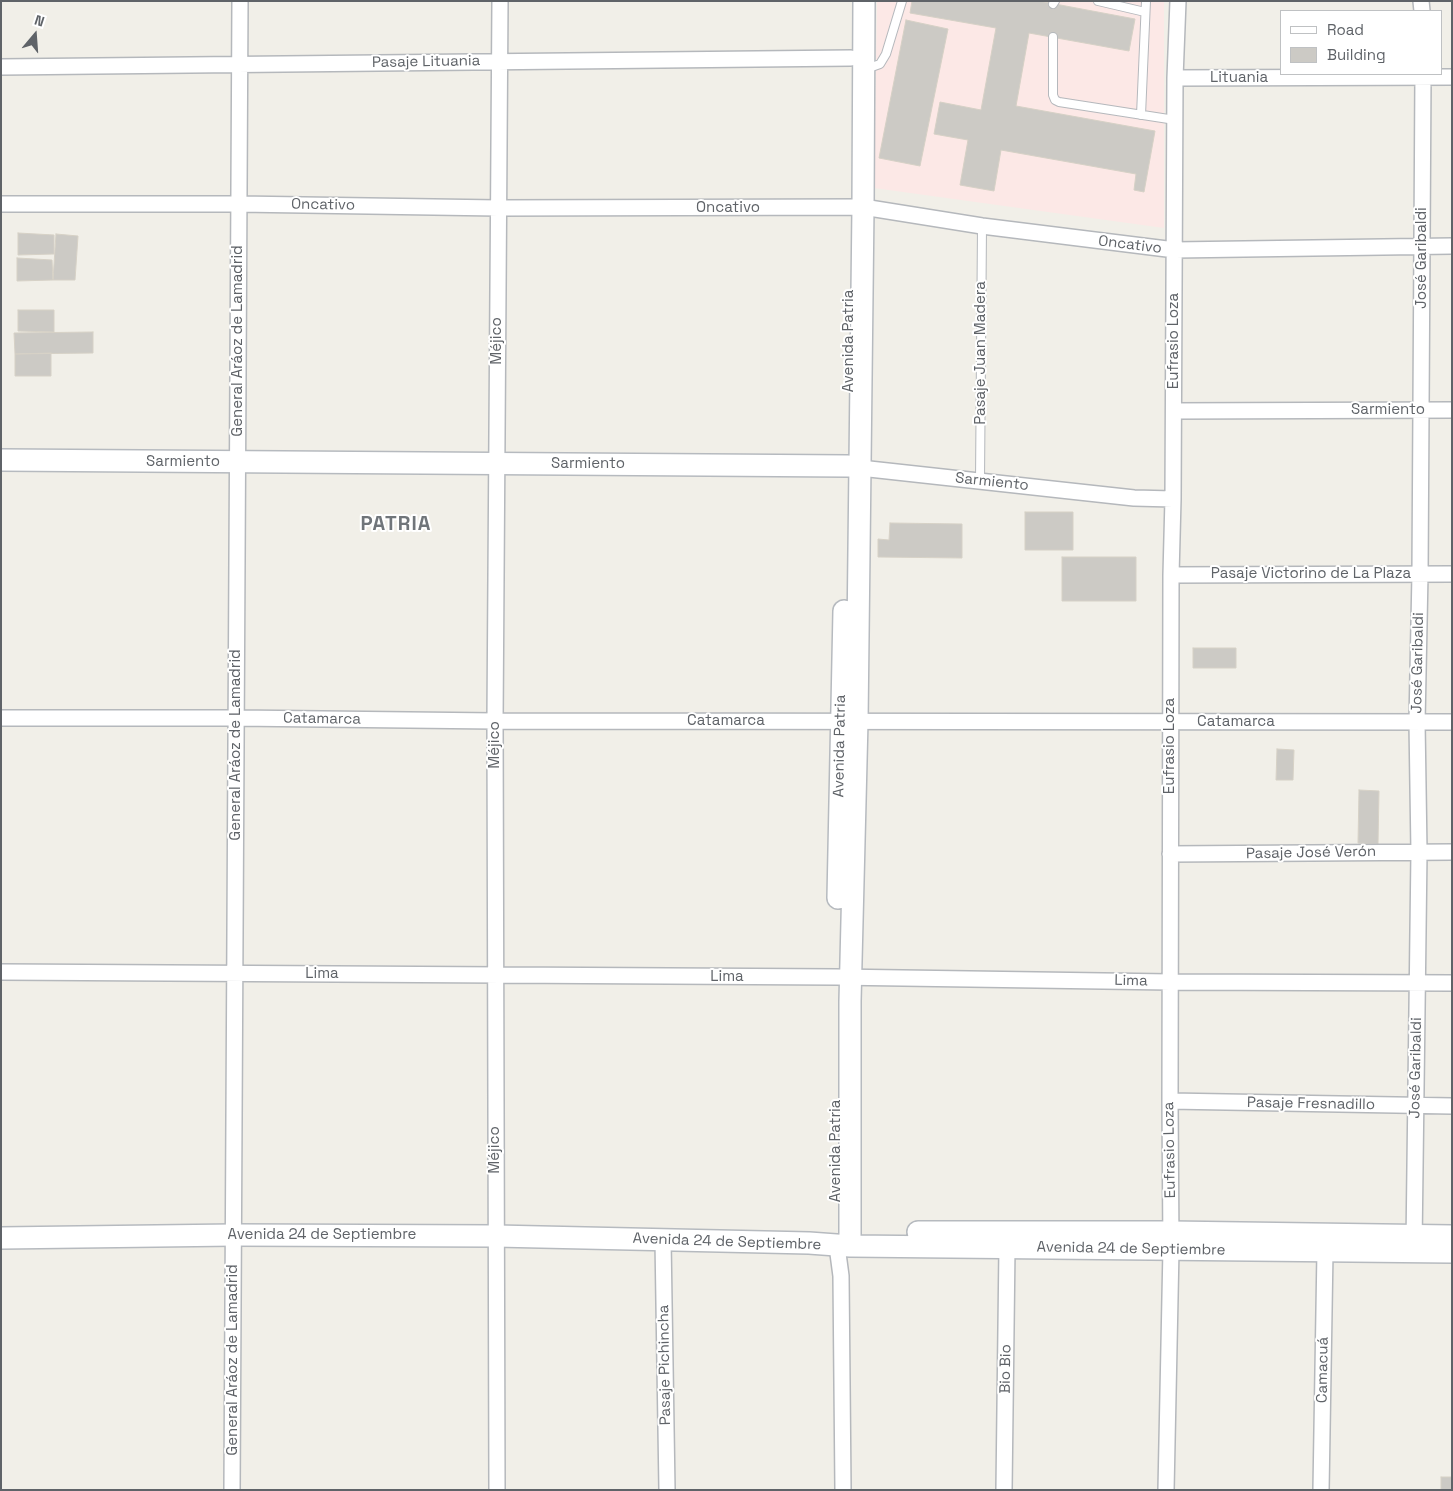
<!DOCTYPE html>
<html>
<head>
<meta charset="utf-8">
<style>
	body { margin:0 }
	#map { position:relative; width:1453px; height:1491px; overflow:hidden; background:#f1efe8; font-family:"Space Grotesk",sans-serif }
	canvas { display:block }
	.frame { position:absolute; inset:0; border:2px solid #5f6368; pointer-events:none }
	.legend { position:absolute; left:1280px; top:10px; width:162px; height:65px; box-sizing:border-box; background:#fff; border:1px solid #bfc1c3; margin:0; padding:6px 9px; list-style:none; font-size:15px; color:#5f6368 }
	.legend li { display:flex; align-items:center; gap:10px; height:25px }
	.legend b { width:25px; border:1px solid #bfc1c3 }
	.north { position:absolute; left:10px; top:10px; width:50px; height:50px; -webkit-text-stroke:4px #fff; paint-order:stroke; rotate:18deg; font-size:14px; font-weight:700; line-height:20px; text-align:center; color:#5f6368 }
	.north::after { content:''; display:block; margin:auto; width:18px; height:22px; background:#5f6368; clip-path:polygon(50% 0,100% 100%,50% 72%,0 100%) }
</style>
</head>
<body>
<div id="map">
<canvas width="1453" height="1491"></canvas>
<div class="frame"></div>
<ul class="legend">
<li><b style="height:6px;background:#fff"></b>Road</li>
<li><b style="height:14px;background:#cccac5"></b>Building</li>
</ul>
<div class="north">N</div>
</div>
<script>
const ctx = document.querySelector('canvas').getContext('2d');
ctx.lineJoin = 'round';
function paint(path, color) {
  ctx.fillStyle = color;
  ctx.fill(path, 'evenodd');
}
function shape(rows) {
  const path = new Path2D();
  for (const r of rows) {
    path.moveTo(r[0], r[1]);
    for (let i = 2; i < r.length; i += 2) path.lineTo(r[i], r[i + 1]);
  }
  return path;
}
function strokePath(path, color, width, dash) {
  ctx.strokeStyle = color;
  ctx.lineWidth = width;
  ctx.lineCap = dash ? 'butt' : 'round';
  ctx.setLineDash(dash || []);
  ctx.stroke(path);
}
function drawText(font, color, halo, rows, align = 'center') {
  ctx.font = font + ' "Space Grotesk",sans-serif';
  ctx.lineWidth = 4;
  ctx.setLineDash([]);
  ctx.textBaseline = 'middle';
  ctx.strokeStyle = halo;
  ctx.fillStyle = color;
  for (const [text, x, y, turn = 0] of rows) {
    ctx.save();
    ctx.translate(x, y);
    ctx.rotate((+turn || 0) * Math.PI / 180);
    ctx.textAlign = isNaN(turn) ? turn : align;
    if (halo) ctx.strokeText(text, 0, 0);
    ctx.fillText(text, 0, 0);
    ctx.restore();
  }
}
const medical = shape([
	[877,1,1164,1,1164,228,874,188]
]);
const building = shape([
	[912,1,1039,1,1135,19,1129,51,1029,33,1016,106,1155,131,1144,192,1134,190,1136,174,1001,150,994,191,960,185,968,140,934,134,940,102,981,110,996,28,910,13,912,1],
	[906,20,948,29,920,166,879,158,906,20],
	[18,233,54,235,54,254,18,255,18,233],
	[56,234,78,236,75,280,53,280,56,234],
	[17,258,52,260,53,280,17,281,17,258],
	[18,310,54,310,54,332,18,331,18,310],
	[93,332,93,353,15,354,14,333,93,332],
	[51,353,51,376,15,376,15,354,51,353],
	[1025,512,1073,512,1073,550,1025,550,1025,512],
	[890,523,962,524,962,558,878,557,878,539,889,540,890,523],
	[1062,557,1136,557,1136,601,1062,601,1062,557],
	[1193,648,1236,648,1236,668,1193,668,1193,648],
	[1277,749,1294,750,1293,780,1276,780,1277,749],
	[1359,790,1379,791,1378,844,1358,843,1359,790],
	[1441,1477,1452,1477,1452,1490,1441,1490,1441,1477]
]);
const lane = shape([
	[1098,1,1145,12],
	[1053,4,1055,1],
	[1053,37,1053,95,1055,100,1059,102,1175,120],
	[866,69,880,64,886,54,902,1],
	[1141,115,1146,1],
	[980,481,982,226]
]);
const street = shape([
	[1421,1,1422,11],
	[1,67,851,58],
	[1175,78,1452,77],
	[1,204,239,204,498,208,863,207,982,226,1175,250,1452,246],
	[1174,411,1452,410],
	[851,467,1134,498,1173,499],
	[1171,575,1452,574],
	[1,718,236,718,495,721,1452,722],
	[1170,854,1452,852],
	[1,972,836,977,1170,982,1452,983],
	[1170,1101,1452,1106],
	[663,1240,667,1490],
	[1414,1245,1419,852,1417,722,1420,574,1423,74],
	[837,1246,841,1276,843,1490],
	[232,1490,240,1],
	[497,1490,495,721,500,1],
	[1004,1490,1007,1247],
	[1166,1490,1171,1249,1170,1101,1171,575,1173,499,1175,78,1178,1],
	[1321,1490,1325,1251]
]);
const secondary = shape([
	[1,460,848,466],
	[838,898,844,611],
	[918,1232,1171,1232,1452,1236],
	[1,1238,234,1235,496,1236,809,1243,850,1246,1452,1252],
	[850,1246,850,1001,857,721,863,207,864,1]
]);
const streetNames = [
	["Pasaje Lituania",426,62,-1],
	["Lituania",1239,78],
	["Oncativo",323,205,1],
	["Oncativo",728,208],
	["Oncativo",1130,245,7],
	["José Garibaldi",1422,258,-90],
	["General Aráoz de Lamadrid",238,341,-90],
	["Méjico",497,341,-90],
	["Avenida Patria",849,341,-90],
	["Eufrasio Loza",1174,341,-90],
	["Pasaje Juan Madera",981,353,-90],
	["Sarmiento",1388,410],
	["Sarmiento",183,462],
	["Sarmiento",588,464],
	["Sarmiento",992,482,6],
	["Pasaje Victorino de La Plaza",1311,574],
	["José Garibaldi",1418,663,-89],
	["Catamarca",322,719,1],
	["Catamarca",726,721],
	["Catamarca",1236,722],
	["General Aráoz de Lamadrid",236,745,-90],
	["Méjico",495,745,-90],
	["Avenida Patria",840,746,-89],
	["Eufrasio Loza",1170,746,-90],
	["Pasaje José Verón",1311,853,-1],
	["Lima",322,974],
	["Lima",727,977],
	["Lima",1131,981,1],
	["José Garibaldi",1416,1068,-89],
	["Pasaje Fresnadillo",1311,1104,1],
	["Méjico",495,1150,-90],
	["Eufrasio Loza",1170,1150,-91],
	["Avenida Patria",836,1151,-90],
	["Avenida 24 de Septiembre",322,1235],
	["Avenida 24 de Septiembre",727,1242,2],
	["Avenida 24 de Septiembre",1131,1249,1],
	["General Aráoz de Lamadrid",233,1360,-90],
	["Pasaje Pichincha",665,1365,-91],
	["Bio Bio",1006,1369,-89],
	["Camacuá",1323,1370,-89]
];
const districtNames = [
	["PATRIA",396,525]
];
paint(medical, '#fce8e6');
paint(building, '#cccac5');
strokePath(building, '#d6d1c6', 1);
strokePath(lane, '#b5b8bc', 10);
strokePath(street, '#b5b8bc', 18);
strokePath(secondary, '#b6babf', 24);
strokePath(lane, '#fff', 8);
strokePath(street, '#fff', 15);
strokePath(secondary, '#fff', 21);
drawText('15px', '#5f6368', '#fff', streetNames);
ctx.letterSpacing = '1px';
drawText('bold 20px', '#70757a', '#fff', districtNames);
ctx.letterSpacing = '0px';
</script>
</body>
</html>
